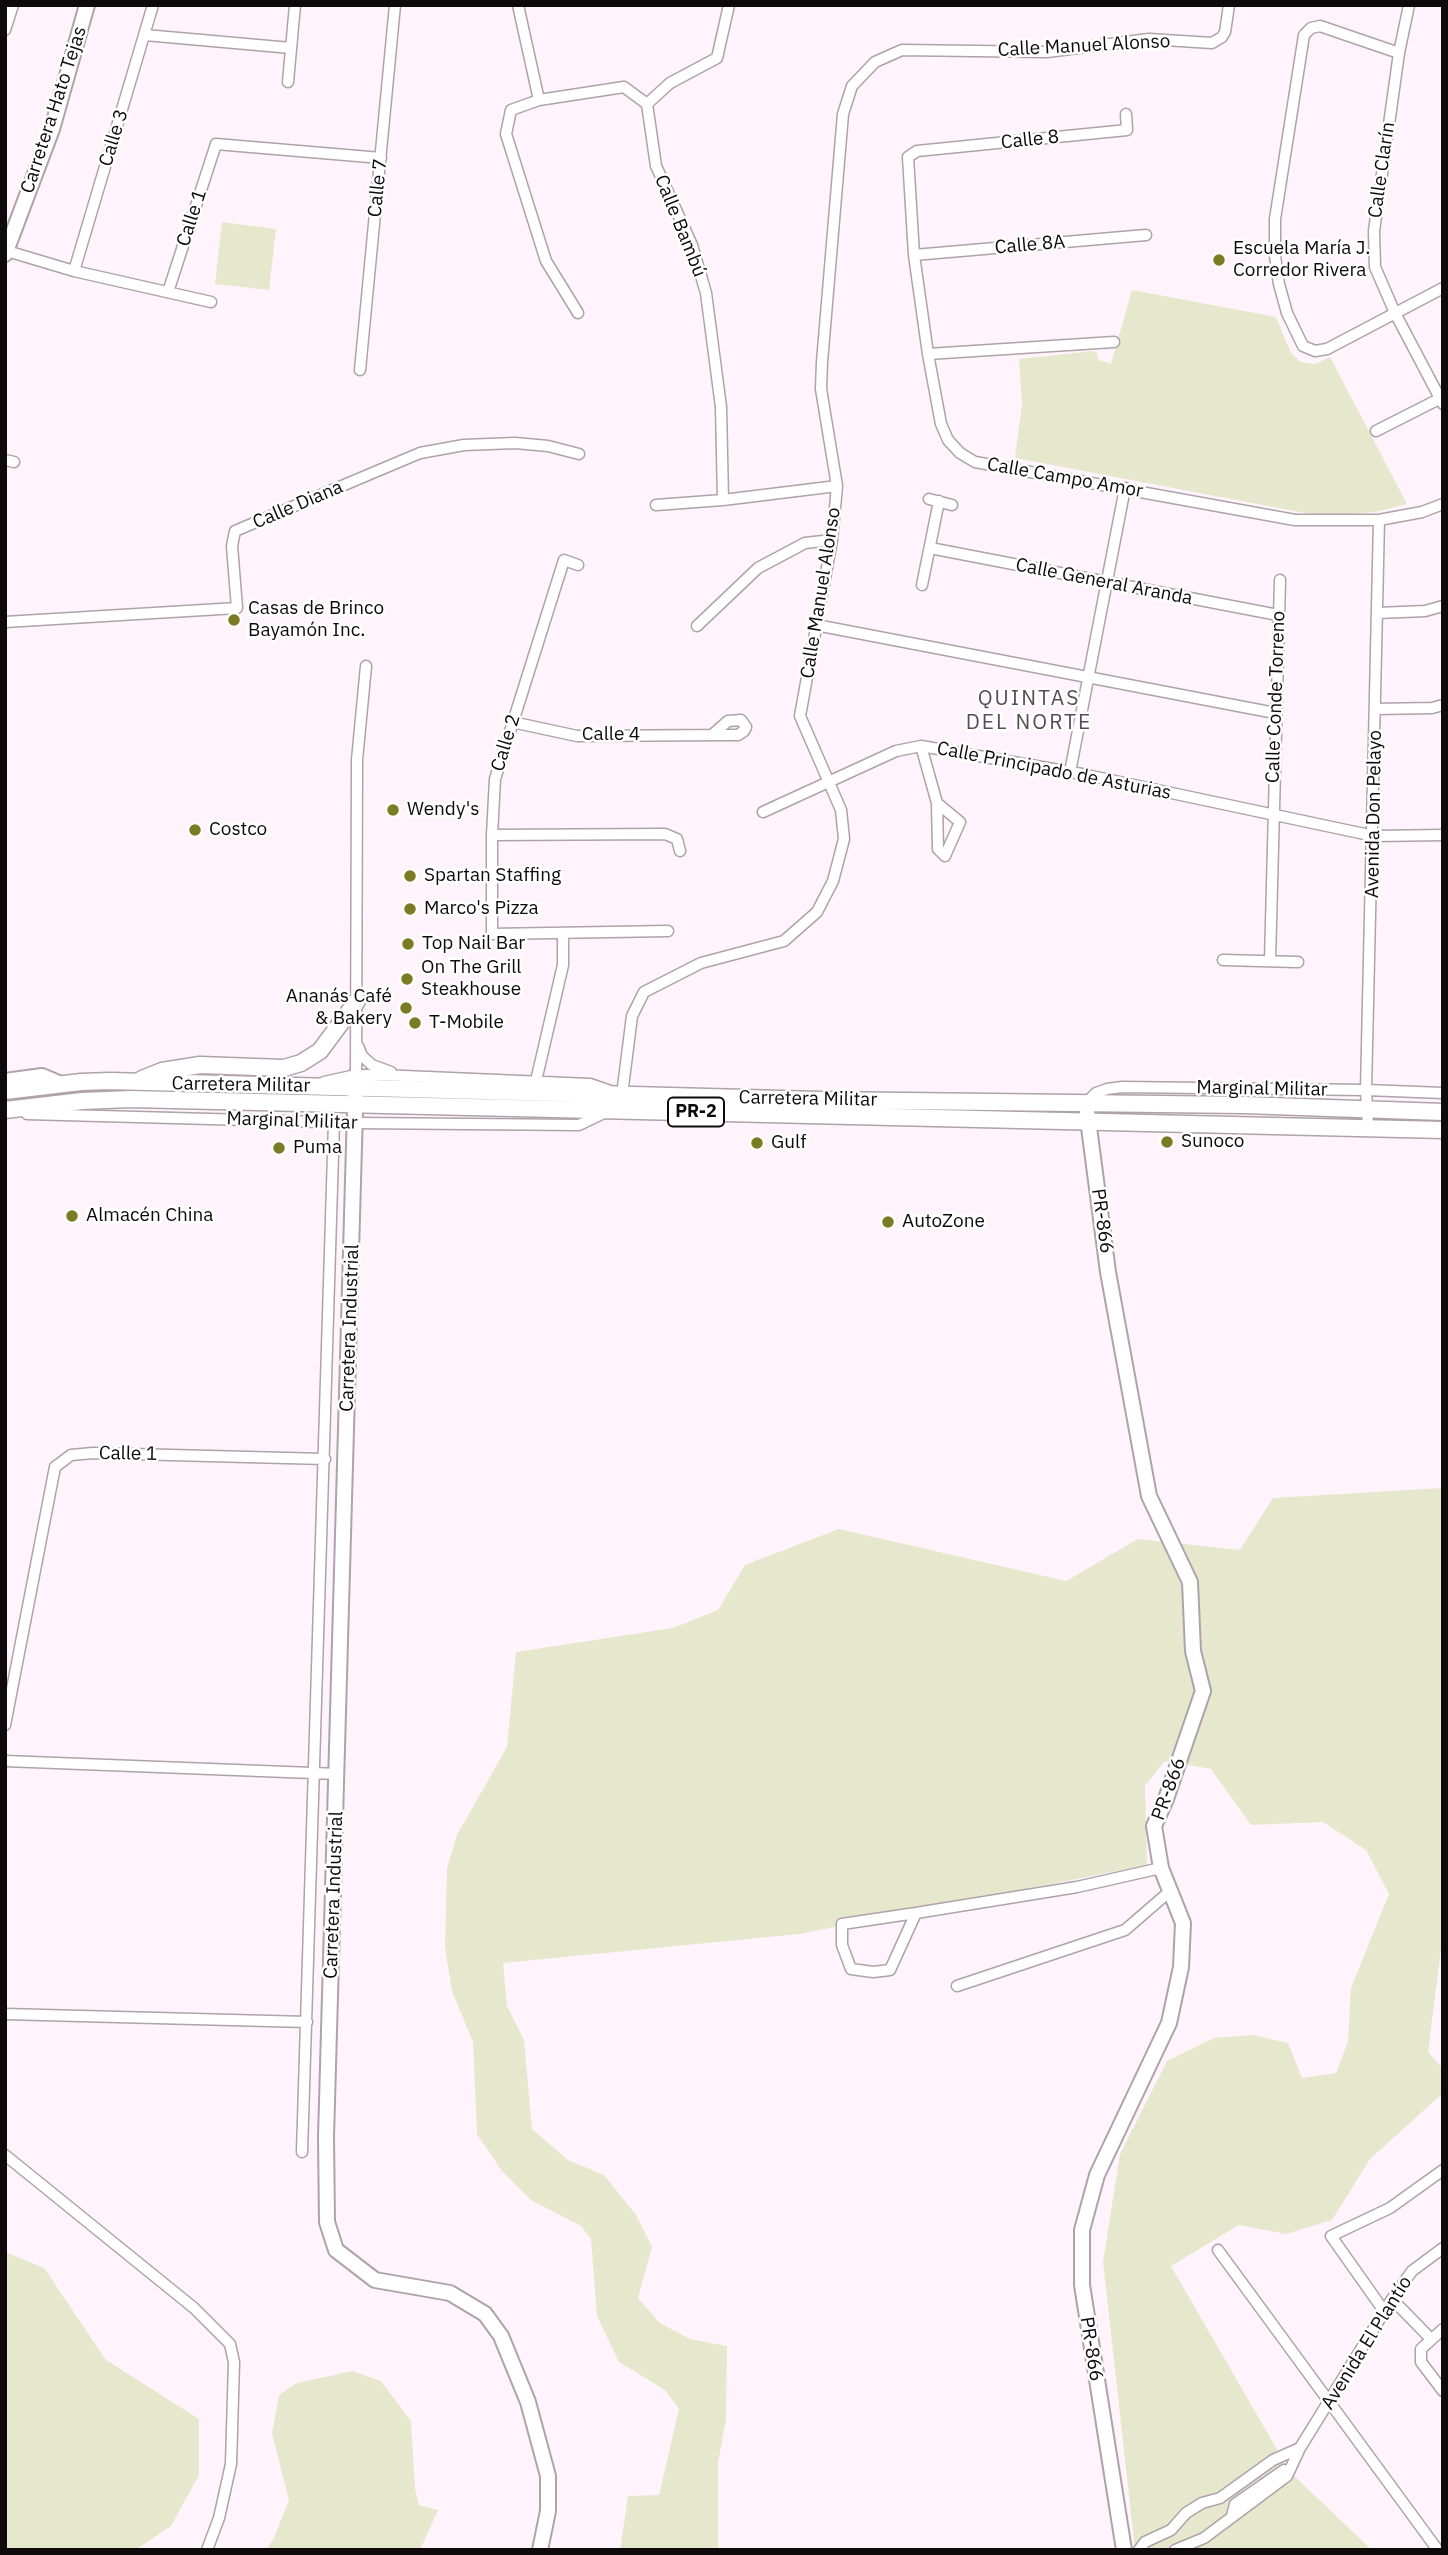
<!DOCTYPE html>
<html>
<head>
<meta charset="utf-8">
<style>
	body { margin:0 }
	#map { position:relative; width:1448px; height:2555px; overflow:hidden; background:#fff4fb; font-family:"IBM Plex Sans",sans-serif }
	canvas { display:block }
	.frame { position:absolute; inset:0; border:7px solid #0e0a0c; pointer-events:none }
</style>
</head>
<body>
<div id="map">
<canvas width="1448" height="2555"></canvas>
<div class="frame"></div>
</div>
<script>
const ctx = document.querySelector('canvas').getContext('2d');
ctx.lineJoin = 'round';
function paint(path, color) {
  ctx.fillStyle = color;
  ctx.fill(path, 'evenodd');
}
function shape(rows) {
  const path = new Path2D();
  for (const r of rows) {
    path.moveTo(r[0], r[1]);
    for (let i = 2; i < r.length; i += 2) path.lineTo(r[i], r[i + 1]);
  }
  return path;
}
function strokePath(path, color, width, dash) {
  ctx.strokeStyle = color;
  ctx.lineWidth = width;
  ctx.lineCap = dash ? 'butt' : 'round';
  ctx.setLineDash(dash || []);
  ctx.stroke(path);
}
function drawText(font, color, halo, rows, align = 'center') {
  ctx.font = font + ' "IBM Plex Sans",sans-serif';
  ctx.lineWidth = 5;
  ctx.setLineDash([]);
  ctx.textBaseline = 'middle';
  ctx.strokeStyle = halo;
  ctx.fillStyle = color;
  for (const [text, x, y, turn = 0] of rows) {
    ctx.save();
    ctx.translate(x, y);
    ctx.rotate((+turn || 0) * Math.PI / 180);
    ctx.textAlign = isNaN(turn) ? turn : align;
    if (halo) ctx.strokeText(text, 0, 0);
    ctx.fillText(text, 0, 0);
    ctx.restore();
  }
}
const green = shape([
	[222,222,276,229,269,290,215,284],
	[1132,290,1276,317,1291,353,1300,362,1315,364,1330,357,1407,504,1375,512,1339,515,1310,514,1015,458,1022,405,1019,359,1093,351,1097,353,1098,360,1111,364],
	[1443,1488,1443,1934,1428,2052,1443,2069,1443,2093,1370,2159,1332,2220,1286,2234,1239,2225,1171,2266,1290,2472,1372,2550,1135,2550,1103,2262,1120,2154,1167,2061,1214,2038,1253,2035,1288,2043,1302,2078,1336,2073,1348,2042,1351,1988,1389,1894,1366,1850,1323,1822,1251,1825,1211,1769,1165,1761,1145,1786,1147,1865,799,1934,503,1963,507,2006,524,2040,532,2129,568,2160,604,2175,636,2215,652,2247,638,2298,660,2323,690,2339,727,2346,726,2419,718,2463,718,2550,620,2550,628,2496,659,2495,679,2409,665,2390,619,2362,597,2316,591,2239,581,2226,531,2200,502,2171,477,2134,473,2042,452,1991,445,1948,447,1868,457,1835,507,1747,516,1652,673,1628,718,1610,745,1565,839,1529,1066,1581,1138,1539,1240,1550,1273,1498],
	[5,2252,44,2268,106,2360,199,2419,199,2475,171,2526,135,2550,5,2550],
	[352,2371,381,2381,411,2421,415,2488,419,2505,438,2510,420,2550,266,2550,274,2538,289,2500,272,2433,279,2395,297,2383]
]);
const street = shape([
	[518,5,539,100],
	[1409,5,1399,53,1374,231,1375,267,1395,313,1443,404],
	[5,30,13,5],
	[145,35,291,48],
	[1399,53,1320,26,1311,28,1304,35,1275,219,1275,256,1279,284,1287,313,1303,346,1315,351,1327,349,1443,288],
	[288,82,295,5],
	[647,104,670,83,717,58,729,5],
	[1126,114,1127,130,917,151,908,157,914,255,928,354,941,424,948,440,960,453,975,462,1295,520,1379,520,1422,512,1443,504],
	[7,251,74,271,211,302],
	[914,255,1146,235],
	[74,271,153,5],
	[168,292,216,144,381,158],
	[578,313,546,261,506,134,511,110,539,100,624,87,647,104,656,166,692,245,706,293,721,407,723,500],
	[928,354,1114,342],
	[360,370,395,5],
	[1376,431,1443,397],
	[5,460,14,462],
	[929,499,952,505],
	[656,505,723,500,837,486],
	[930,548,1278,615],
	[578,565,564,560,495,779,492,835,492,934,668,931],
	[922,585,939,501],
	[1378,613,1425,611,1443,606],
	[5,622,237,608,232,546,235,531,420,453,464,445,515,443,548,446,579,454],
	[816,625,1275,713],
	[697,626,758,568,805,543,832,540],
	[1376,709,1432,708,1443,705],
	[512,722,577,736,726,735,738,735,744,731,746,727,741,720,728,721,712,735],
	[921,746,937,803],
	[1070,772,1125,488],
	[937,803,960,822,945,856,938,849,937,803],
	[763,812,896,751,921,746,1082,774,1374,836,1443,835],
	[492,835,665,834,677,839,680,851],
	[1223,960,1298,962],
	[1270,961,1280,580],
	[358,1046,362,1056,372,1065,391,1072],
	[356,1075,357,760,366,666],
	[536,1081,563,965,563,933],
	[324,1082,356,1075,381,1075,590,1084,622,1095,632,1016,644,992,701,963,784,941,817,912,833,881,844,839,841,810,800,716,832,540,837,486,821,389,822,362,843,114,852,86,875,62,902,50,1047,52,1149,39,1212,43,1222,37,1225,32,1229,5],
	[1086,1103,1096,1093,1107,1089,1122,1087,1366,1090,1443,1093],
	[27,1114,356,1123,579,1125,604,1113],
	[1368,1129,1366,1090,1379,520],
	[5,1725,55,1467,71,1455,93,1453,325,1459],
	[5,1761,338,1774],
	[916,1913,842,1924,842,1945,851,1969,873,1972,890,1970,916,1913,1077,1887,1161,1868],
	[957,1986,1125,1930,1169,1892],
	[5,2014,307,2022],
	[302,2152,334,1122],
	[5,2155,194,2308,230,2344,234,2362,231,2464,219,2518,207,2550],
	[1218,2250,1437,2549],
	[1392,2299,1431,2339],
	[1384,2311,1331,2236,1390,2208,1443,2170],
	[1443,2329,1421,2349,1421,2362,1443,2391],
	[1232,2516,1235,2504,1284,2470],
	[1139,2550,1145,2542,1171,2530,1186,2513,1202,2503,1220,2498,1273,2460,1300,2448],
	[1175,2550,1204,2538,1287,2476,1300,2448,1392,2299,1412,2271,1443,2248]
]);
const secondary = shape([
	[5,254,52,129,87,5],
	[356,1075,326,2137,327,2222,336,2250,375,2280,450,2293,485,2314,501,2336,528,2402,548,2476,548,2511,540,2550],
	[5,1081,42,1076,61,1084],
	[1087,1112,1108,1272,1149,1496,1190,1582,1193,1651,1203,1691,1166,1799,1154,1826,1161,1868,1183,1923,1181,1967,1169,2023,1097,2175,1082,2230,1082,2285,1124,2550]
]);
const primary = shape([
	[142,1079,162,1071,200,1065,284,1068,301,1063,320,1051,357,1001],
	[5,1091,81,1082,110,1081,820,1100,1244,1105,1443,1112],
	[5,1110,82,1101,131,1099,1443,1130]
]);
const markers = [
	[1219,260,7,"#7a7b23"],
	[234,620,7,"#7a7b23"],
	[393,810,7,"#7a7b23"],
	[195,830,7,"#7a7b23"],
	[410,876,7,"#7a7b23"],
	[410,909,7,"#7a7b23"],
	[408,944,7,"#7a7b23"],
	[407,979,7,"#7a7b23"],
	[406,1008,7,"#7a7b23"],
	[415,1023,7,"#7a7b23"],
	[1167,1142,7,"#7a7b23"],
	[757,1143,7,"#7a7b23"],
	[279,1148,7,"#7a7b23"],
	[72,1216,7,"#7a7b23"],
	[888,1222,7,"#7a7b23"]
];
const shields = [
	[696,1112,56]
];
const shieldNames = [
	["PR-2",696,1112]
];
const streetNames = [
	["Calle Manuel Alonso",1084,46,-3],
	["Carretera Hato Tejas",54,110,-72],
	["Calle 3",114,138,-73],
	["Calle 8",1030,140,-6],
	["Calle Clarín",1382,170,-82],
	["Calle 7",378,188,-84],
	["Calle 1",192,218,-72],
	["Calle Bambú",680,226,68],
	["Calle 8A",1030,245,-5],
	["Calle Campo Amor",1065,478,10],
	["Calle Diana",298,505,-23],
	["Calle General Aranda",1104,582,11],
	["Calle Manuel Alonso",821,593,-81],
	["Calle Conde Torreno",1276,697,-88],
	["Calle 4",611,735],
	["Calle 2",506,743,-73],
	["Calle Principado de Asturias",1054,771,11],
	["Avenida Don Pelayo",1374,814,-89],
	["Carretera Militar",241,1085,1],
	["Marginal Militar",1262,1089,1],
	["Carretera Militar",808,1099,1],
	["Marginal Militar",292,1121,2],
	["PR-866",1102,1221,82],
	["Carretera Industrial",350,1328,-88],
	["Calle 1",128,1454,1],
	["PR-866",1169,1789,-70],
	["Carretera Industrial",334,1895,-88],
	["Avenida El Plantío",1367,2343,-58],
	["PR-866",1091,2349,81]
];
const poiNames = [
	["Escuela María J.",1233,249],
	["Corredor Rivera",1233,271],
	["Casas de Brinco",248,609],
	["Bayamón Inc.",248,631],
	["Wendy's",407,810],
	["Costco",209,830],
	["Spartan Staffing",424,876],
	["Marco's Pizza",424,909],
	["Top Nail Bar",422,944],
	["On The Grill",421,968],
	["Steakhouse",421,990],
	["Ananás Café",392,997,"right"],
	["& Bakery",392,1019,"right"],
	["T-Mobile",429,1023],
	["Sunoco",1181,1142],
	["Gulf",771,1143],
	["Puma",293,1148],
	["Almacén China",86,1216],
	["AutoZone",902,1222]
];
const neighbourhoodNames = [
	["QUINTAS",1029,699],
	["DEL NORTE",1029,723]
];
paint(green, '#e6e8cd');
strokePath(street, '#afa2aa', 13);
strokePath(secondary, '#afa2aa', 18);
strokePath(primary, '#afa2aa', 19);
strokePath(street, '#fff', 10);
strokePath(secondary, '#fff', 14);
strokePath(primary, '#fff', 16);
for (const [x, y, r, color] of markers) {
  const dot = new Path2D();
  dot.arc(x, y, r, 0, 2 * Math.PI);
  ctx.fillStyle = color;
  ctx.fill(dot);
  strokePath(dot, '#fff', 2.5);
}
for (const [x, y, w] of shields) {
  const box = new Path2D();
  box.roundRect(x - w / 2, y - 14.5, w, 29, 5);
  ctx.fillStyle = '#fff';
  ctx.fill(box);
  strokePath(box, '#0e0a0c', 2);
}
drawText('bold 18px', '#0e0a0c', null, shieldNames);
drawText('19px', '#0e0a0c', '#fff', streetNames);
drawText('19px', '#0e0a0c', '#fff', poiNames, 'left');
ctx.letterSpacing = '2px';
drawText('21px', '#574c53', '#fff', neighbourhoodNames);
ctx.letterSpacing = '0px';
</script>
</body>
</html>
